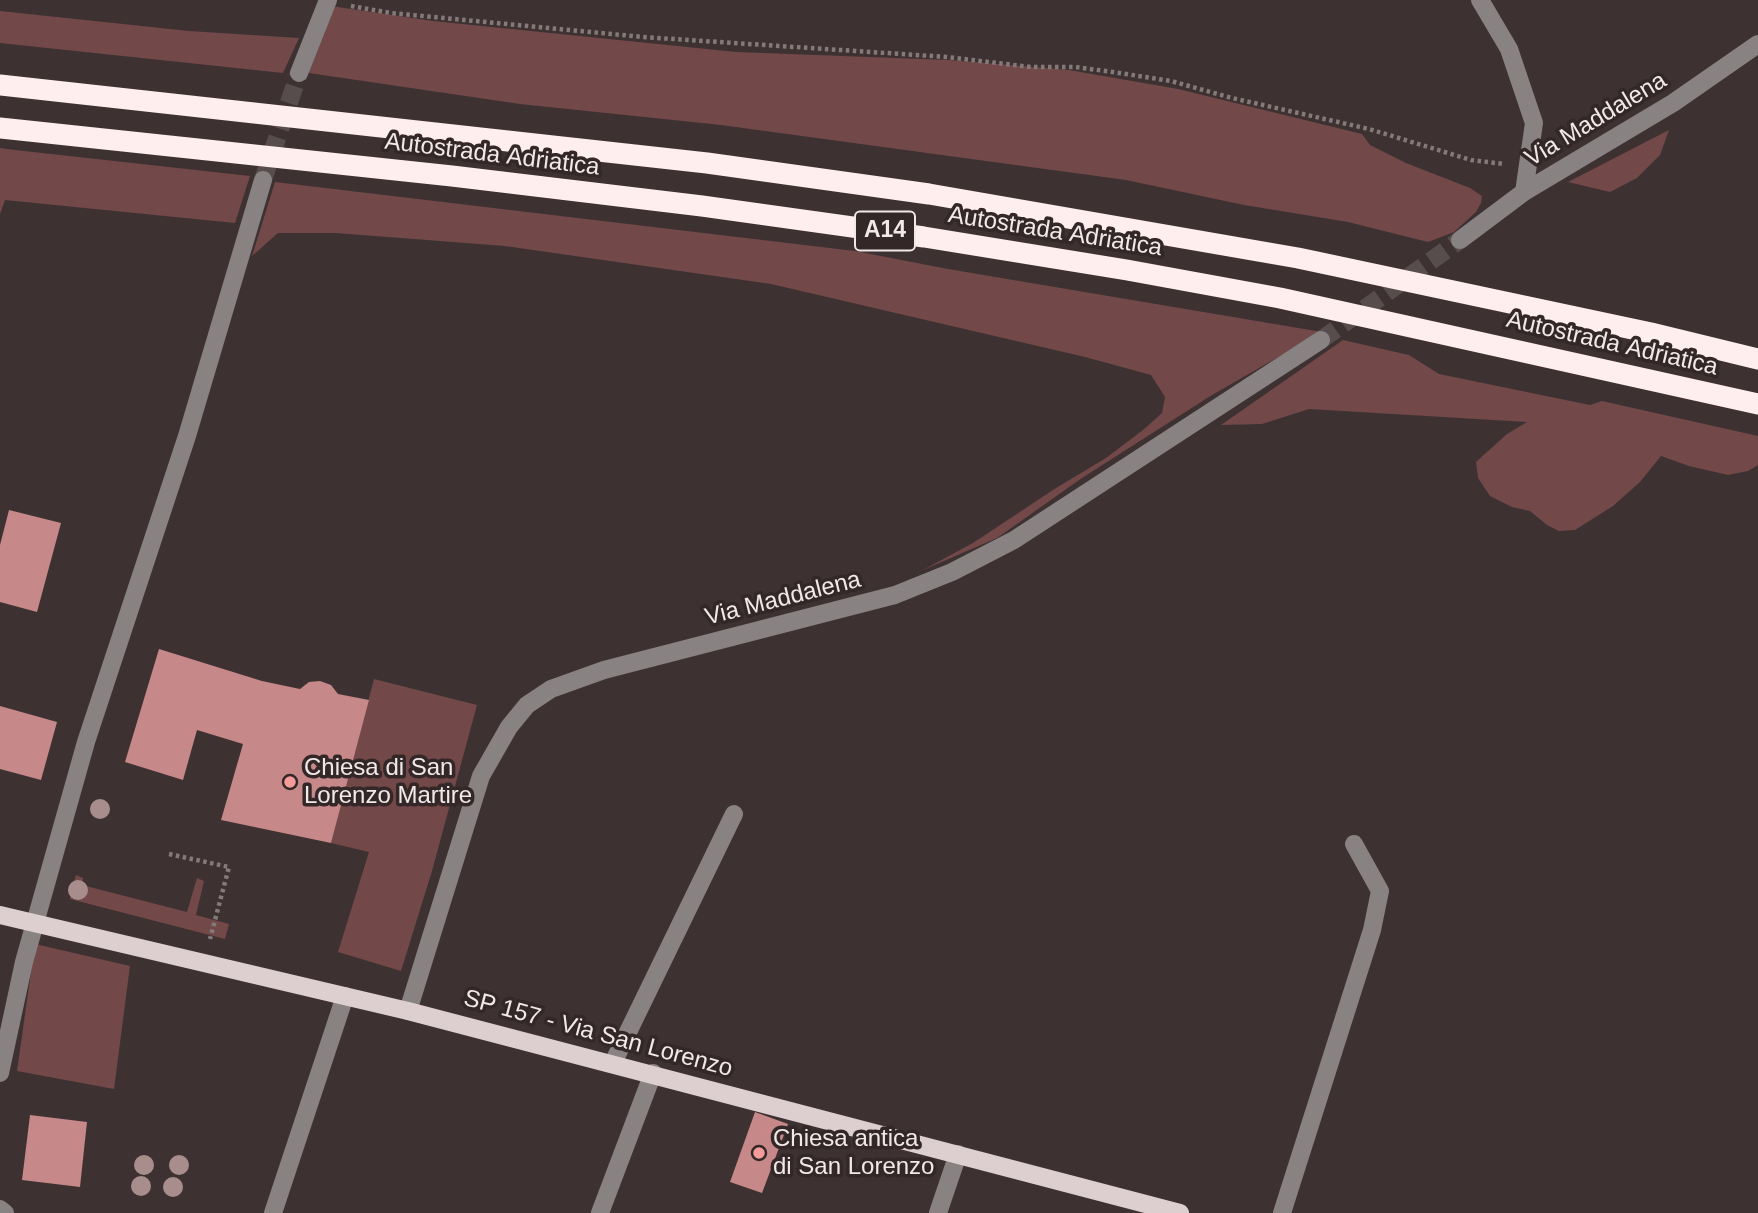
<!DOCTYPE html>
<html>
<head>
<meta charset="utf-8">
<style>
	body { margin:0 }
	canvas { display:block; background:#3d3131 }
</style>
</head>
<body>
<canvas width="1758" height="1213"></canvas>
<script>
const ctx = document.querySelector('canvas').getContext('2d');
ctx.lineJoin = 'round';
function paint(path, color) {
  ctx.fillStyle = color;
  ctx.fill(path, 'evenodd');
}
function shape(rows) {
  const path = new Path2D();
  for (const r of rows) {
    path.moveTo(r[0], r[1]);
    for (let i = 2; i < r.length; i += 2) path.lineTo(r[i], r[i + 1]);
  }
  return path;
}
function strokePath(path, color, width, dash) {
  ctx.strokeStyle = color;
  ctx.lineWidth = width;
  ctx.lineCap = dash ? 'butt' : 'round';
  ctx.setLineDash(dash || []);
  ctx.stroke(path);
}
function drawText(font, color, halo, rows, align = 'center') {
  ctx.font = font + ' Helvetica,sans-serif';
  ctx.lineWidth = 7;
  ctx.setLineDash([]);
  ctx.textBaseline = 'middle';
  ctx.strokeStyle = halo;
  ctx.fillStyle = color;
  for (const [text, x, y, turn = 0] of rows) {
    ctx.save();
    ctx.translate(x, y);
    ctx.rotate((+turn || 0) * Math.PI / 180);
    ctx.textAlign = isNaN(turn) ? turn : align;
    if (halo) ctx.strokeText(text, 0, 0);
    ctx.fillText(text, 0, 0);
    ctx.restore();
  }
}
const green = shape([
	[331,6,433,21,736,52,949,60,1069,70,1178,89,1362,134,1370,145,1406,163,1470,188,1482,196,1481,203,1476,212,1454,232,1428,242,1348,222,1244,205,1126,180,721,125,520,104,302,72],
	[0,11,189,31,299,38,283,73,0,43],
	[1669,130,1660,155,1637,178,1610,192,1568,182],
	[0,148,15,150,250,176,235,223,5,200,0,214],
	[275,182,855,251,948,269,1322,332,1212,395,1082,478,997,538,923,570,973,543,1056,488,1106,458,1143,430,1162,413,1165,397,1151,375,1085,357,771,284,505,246,336,233,278,233,252,256],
	[1343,340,1409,355,1439,374,1590,405,1602,401,1758,436,1758,465,1748,471,1728,475,1689,466,1661,456,1640,482,1613,506,1575,530,1559,531,1547,525,1530,511,1512,507,1490,496,1478,478,1476,462,1507,434,1527,422,1309,409,1262,424,1221,425],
	[374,679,477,705,432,871,401,971,338,952,369,852,331,843],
	[76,875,83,878,82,885,187,912,197,878,204,881,196,915,229,924,225,939,70,899],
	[35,944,130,966,114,1089,17,1071]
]);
const building = shape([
	[9,510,61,523,37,612,0,602,0,545],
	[159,649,262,681,300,689,309,682,320,681,331,685,338,694,369,700,331,843,221,820,243,744,197,730,183,780,125,762],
	[0,706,57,722,41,780,0,769],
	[755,1112,788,1124,762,1193,730,1182],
	[30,1115,87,1122,80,1187,22,1180]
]);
const minorTunnel = shape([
	[263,180,299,73],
	[1321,340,1460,240]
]);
const path = shape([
	[351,6,391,13,643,37,947,57,1031,67,1075,67,1113,72,1171,81,1232,98,1369,129,1471,160,1504,164],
	[169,854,229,867,210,939]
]);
const minor = shape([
	[1480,0,1509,49,1534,123,1524,192],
	[299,73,328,0],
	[1460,240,1524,192,1673,103,1758,44],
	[408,1011,481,776,509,727,527,705,551,689,604,670,895,595,952,572,1014,540,1321,340],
	[613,1063,734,814],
	[0,1073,24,962,86,742,187,436,263,180],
	[0,1209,5,1213],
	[273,1213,345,996],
	[600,1213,653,1073],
	[938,1213,958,1154],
	[1282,1213,1372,930,1380,891,1354,844]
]);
const major = shape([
	[0,915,408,1011,1180,1213]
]);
const highway = shape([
	[0,85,707,163,929,194,1298,258,1651,333,1758,359],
	[0,128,452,176,702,206,924,237,1127,270,1280,298,1758,404]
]);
const trees = [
	[100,809],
	[78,890],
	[144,1165],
	[179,1165],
	[141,1186],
	[173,1187]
];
const markers = [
	[290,782,7,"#f59b9c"],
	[759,1153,7,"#f59b9c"]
];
const shields = [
	[885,231,60]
];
const shieldNames = [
	["A14",885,231]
];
const streetNames = [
	["Via Maddalena",1596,120,-31],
	["Autostrada Adriatica",492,155,7],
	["Autostrada Adriatica",1055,232,9],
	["Autostrada Adriatica",1612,344,13],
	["Via Maddalena",783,599,-14],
	["SP 157 - Via San Lorenzo",598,1034,15]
];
const poiNames = [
	["Chiesa di San",304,768],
	["Lorenzo Martire",304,796],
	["Chiesa antica",773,1139],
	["di San Lorenzo",773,1167]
];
paint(green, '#724849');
paint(building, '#c68889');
strokePath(minorTunnel, '#584d4d', 18, [18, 9]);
strokePath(path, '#857a7a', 4.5, [3.5, 3.5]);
strokePath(minor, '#888282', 18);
strokePath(major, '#ddcfcf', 18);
strokePath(highway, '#feeeed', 21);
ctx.fillStyle = '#a88d8d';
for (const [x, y] of trees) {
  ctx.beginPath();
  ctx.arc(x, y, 10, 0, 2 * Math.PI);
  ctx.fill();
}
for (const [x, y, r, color] of markers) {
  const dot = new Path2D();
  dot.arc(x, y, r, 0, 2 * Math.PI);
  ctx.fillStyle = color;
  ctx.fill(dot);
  strokePath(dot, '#332727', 2.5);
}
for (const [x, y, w] of shields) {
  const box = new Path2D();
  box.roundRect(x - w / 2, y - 19.5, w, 39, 5);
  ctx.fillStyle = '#332727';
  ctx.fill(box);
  strokePath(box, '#f1e9e9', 2);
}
drawText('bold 23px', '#f1e9e9', null, shieldNames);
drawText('24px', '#f1e9e9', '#332727', streetNames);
drawText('24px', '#f1e9e9', '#332727', poiNames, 'left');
</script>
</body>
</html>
